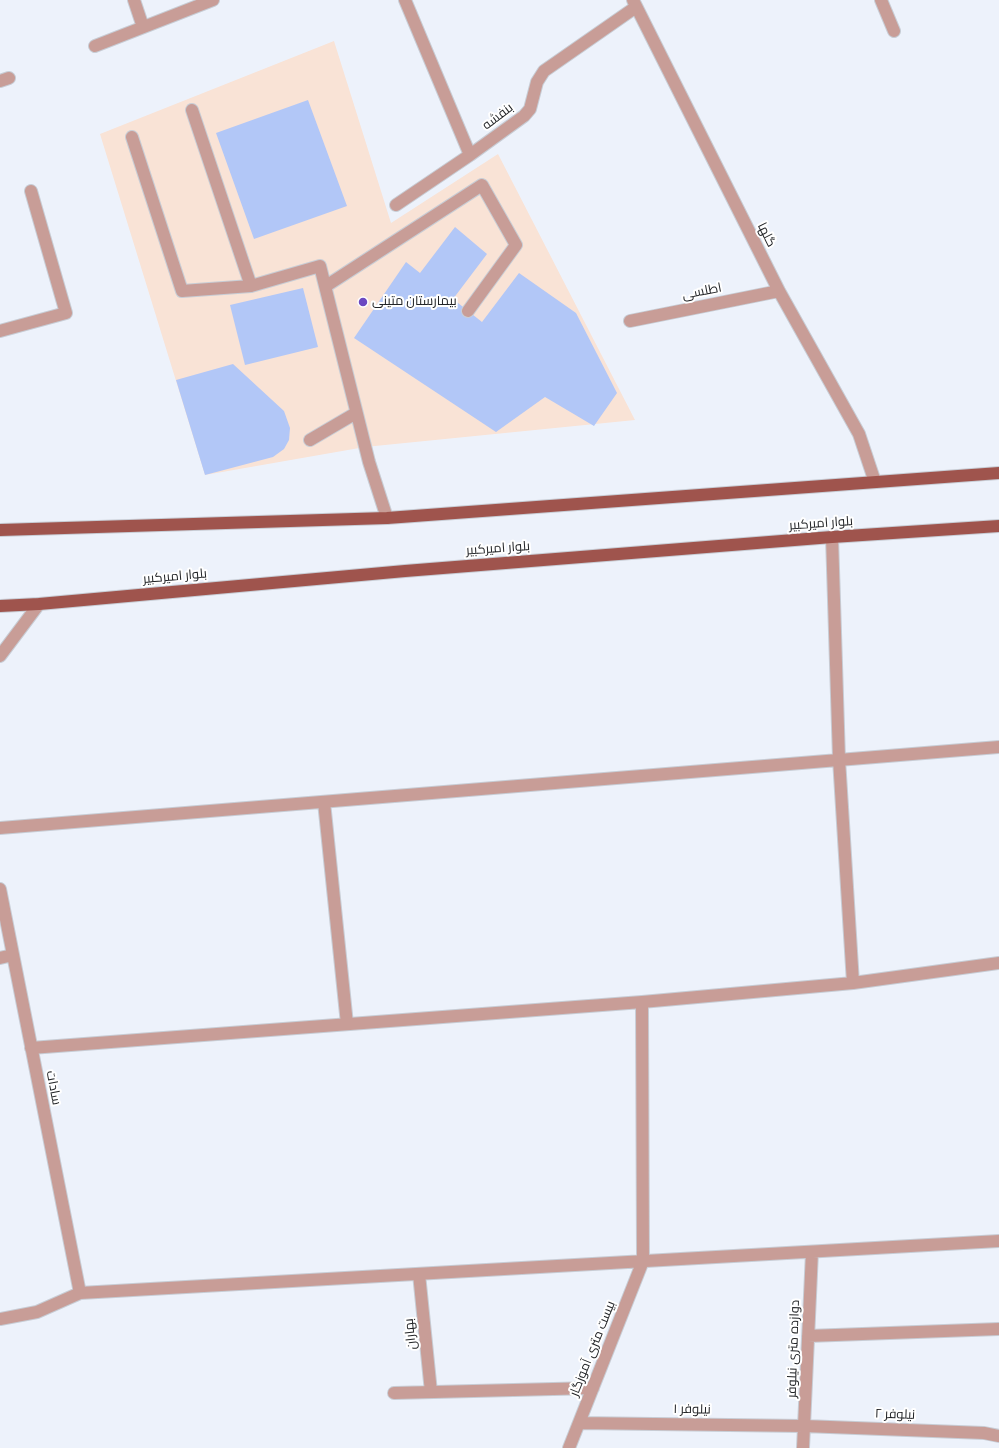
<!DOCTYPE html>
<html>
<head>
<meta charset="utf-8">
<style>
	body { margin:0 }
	canvas { display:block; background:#edf2fb }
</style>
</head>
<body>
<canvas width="999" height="1448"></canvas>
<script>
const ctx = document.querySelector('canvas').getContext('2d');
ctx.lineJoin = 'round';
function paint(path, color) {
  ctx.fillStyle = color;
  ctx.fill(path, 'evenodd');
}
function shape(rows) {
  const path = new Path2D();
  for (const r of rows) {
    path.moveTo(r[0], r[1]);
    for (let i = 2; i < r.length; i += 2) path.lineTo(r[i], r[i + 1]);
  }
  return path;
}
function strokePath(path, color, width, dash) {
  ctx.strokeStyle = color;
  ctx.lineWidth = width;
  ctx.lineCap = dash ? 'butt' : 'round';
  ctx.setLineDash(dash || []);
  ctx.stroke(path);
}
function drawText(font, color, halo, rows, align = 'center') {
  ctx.font = font + ' "Roboto Condensed",Cairo,sans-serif';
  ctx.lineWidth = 4;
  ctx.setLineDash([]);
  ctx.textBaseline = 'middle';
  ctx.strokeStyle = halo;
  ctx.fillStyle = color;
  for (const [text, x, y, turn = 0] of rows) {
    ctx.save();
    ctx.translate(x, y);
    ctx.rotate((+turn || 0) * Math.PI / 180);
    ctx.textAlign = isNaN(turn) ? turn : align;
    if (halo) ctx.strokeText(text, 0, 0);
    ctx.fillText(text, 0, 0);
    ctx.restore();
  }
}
const medical = shape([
	[334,41,391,223,498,154,635,420,365,447,205,475,100,134]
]);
const building = shape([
	[308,100,347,206,254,239,216,133],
	[455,227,487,254,453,299,482,322,519,273,576,313,617,393,594,426,545,397,496,432,354,338,406,262,420,273],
	[303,288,318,347,245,365,230,305],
	[233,364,284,411,290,428,289,440,284,449,273,457,205,475,176,380]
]);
const minor = shape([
	[134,0,143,27],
	[405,0,470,155],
	[633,0,779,291,859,434,875,482],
	[881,0,894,31],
	[95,46,213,0],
	[0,81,9,78],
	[192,110,251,286],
	[132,137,182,291,251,286,320,266,369,462,387,518],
	[396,205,470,155,524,116,530,109,537,82,544,71,636,7],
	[326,286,482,185,516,245,468,311],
	[630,321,779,291],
	[0,331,66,313,31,191],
	[310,440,356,413],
	[832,537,839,759,853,983],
	[0,656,39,604],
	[324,802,347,1024],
	[0,828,999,747],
	[0,889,80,1293],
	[0,958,13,955],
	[31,1048,642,1002,853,983,999,963],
	[419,1274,431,1392],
	[0,1319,37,1312,80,1293,999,1241],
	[808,1336,999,1329],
	[394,1393,593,1388],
	[579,1423,804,1426,984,1433,999,1436],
	[569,1448,643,1261,642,1002],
	[803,1448,812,1252]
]);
const major = shape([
	[0,530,387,518,999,473],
	[0,606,39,604,405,571,832,537,999,526]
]);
const markers = [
	[363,302,5,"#6b48c1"]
];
const streetNames = [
	["بنفشه",498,117,-37],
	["گلها",766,235,63],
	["اطلسی",702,292,-11],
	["بلوار امیرکبیر",821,524,-4],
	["بلوار امیرکبیر",498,549,-4],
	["بلوار امیرکبیر",175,577,-5],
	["سادات",53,1088,79],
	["بهاران",411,1334,-96],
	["بیست متری آموزگار",593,1349,-68],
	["دوازده متری نیلوفر",794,1349,-88],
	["نیلوفر ۱",692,1410,1],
	["نیلوفر ۲",895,1415,2]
];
const poiNames = [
	["بیمارستان متینی",372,302]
];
paint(medical, '#f9e3d6');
paint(building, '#b2c7f7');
strokePath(minor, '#c8cdd5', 14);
strokePath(major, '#c8cdd5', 14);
strokePath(minor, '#c89d97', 12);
strokePath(major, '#9f544d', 12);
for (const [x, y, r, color] of markers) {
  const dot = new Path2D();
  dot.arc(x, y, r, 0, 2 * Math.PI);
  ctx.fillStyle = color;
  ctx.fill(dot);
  strokePath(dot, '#fff', 1.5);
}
drawText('13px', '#212326', '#fff', streetNames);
drawText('13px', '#212326', '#fff', poiNames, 'left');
</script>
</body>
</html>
